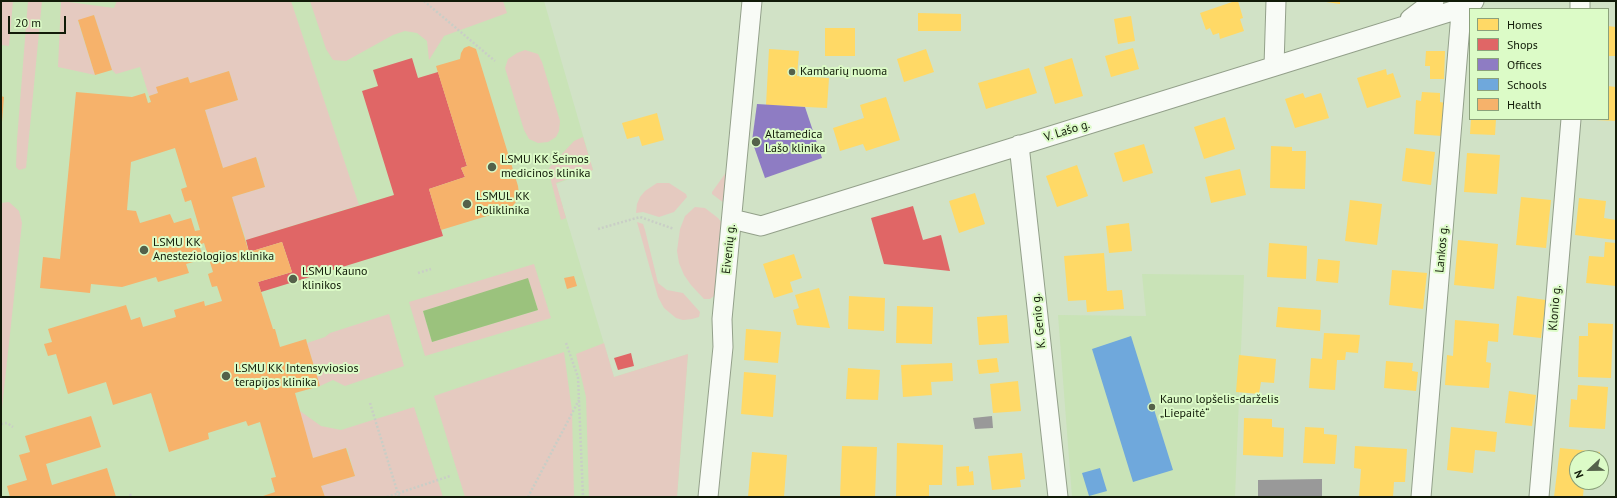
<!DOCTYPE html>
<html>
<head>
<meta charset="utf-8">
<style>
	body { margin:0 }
	#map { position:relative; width:1617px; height:498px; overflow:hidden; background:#d1e2c6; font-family:"PT Sans",sans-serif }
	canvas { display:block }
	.frame { position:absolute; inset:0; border:2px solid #111b08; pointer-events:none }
	.legend { position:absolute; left:1469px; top:8px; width:140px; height:112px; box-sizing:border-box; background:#dcfbc7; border:1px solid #8ba17b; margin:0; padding:5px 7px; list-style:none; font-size:12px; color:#111b08 }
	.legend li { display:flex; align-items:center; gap:8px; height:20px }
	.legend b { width:20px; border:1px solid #8ba17b }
	.north { position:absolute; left:1569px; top:450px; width:40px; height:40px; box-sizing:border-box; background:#dcfbc7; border:1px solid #8ba17b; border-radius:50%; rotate:248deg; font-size:11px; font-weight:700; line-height:16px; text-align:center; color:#111b08 }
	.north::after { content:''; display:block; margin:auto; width:14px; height:18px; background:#54614a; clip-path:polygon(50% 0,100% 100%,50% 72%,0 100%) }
	.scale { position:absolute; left:8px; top:16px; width:58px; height:18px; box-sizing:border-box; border:2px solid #111b08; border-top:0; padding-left:5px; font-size:12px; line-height:14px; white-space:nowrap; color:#111b08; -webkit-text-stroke:3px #dcfbc7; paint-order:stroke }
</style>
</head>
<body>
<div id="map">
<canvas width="1617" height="498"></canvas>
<div class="frame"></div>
<ul class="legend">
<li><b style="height:11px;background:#ffd966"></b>Homes</li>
<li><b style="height:11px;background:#e06666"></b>Shops</li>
<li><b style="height:11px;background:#8e7cc3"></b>Offices</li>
<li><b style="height:11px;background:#6fa8dc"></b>Schools</li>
<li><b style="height:11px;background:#f6b26b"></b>Health</li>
</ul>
<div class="north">N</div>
<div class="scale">20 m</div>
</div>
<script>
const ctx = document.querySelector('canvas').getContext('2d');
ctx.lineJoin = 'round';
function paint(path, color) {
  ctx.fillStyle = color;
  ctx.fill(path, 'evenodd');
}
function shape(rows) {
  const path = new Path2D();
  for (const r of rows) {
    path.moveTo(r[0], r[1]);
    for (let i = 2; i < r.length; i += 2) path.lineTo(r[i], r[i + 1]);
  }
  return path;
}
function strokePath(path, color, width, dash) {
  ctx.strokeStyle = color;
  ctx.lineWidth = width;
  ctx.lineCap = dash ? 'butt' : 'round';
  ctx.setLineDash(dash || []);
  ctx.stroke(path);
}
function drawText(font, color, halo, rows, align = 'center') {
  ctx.font = font + ' "PT Sans",sans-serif';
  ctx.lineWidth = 4;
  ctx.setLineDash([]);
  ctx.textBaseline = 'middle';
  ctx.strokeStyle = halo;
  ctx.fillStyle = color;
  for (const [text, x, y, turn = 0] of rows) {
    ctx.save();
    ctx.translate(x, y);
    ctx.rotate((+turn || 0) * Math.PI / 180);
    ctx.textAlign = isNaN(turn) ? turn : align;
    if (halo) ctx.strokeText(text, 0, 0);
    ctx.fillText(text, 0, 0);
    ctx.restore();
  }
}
const built = shape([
	[1,1,544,1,593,170,556,184,614,377,688,354,677,497,1,497],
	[1142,274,1244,275,1235,497,1072,497,1058,315,1146,316]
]);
const green = shape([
	[1,1,13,1,9,46,1,45],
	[28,1,42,1,26,168,19,170,16,167,17,140],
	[61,1,114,8,117,1,291,1,359,205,246,240,232,197,265,187,257,158,223,168,205,110,238,100,229,71,190,83,188,77,157,87,158,93,149,96,140,67,116,74,112,70,94,15,78,21,95,75,58,67],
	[310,1,503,1,507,13,444,36,429,60,427,41,417,33,405,31,393,35,346,61,333,60,326,49],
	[525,50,538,54,542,62,560,121,559,131,556,137,548,142,538,143,529,139,524,130,505,68,508,59,517,53],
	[583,137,593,170,556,183,566,218,561,220,549,173,549,168,574,141],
	[727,171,724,203,712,194,712,192],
	[657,183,669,183,686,194,687,197,674,212,659,217,643,212,636,213,637,204,640,197,645,191],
	[9,202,19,211,22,223,1,417,1,203],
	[695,207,705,208,718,218,722,223,716,292,714,296,710,299,704,299,691,285,684,275,679,263,677,251,680,229,685,216],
	[637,222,643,224,645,230,658,283,667,290,683,293,700,312,699,317,692,319,683,320,676,318,664,308,658,297],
	[534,264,551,318,425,356,409,302],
	[528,279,538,310,432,342,423,311],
	[389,314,404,366,345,386,333,380,320,386,307,343,325,337,330,333],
	[604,343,614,377,688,354,677,497,589,497,586,397,576,354],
	[564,352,572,411,574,497,465,497,434,396],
	[414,407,443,497,325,497,321,486,355,476,347,448,313,458,299,412,300,411,321,426,341,430]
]);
const water = shape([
	[528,278,538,310,432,342,423,311]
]);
const homes = shape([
	[1235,1,1238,1,1243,18,1240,19,1244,31,1220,39,1219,33,1213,35,1210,28,1206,30,1200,13],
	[1319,1,1340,1,1340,4],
	[918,13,961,14,961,31,918,31],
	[1131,16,1135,41,1118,44,1114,19],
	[1608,26,1616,27,1616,56,1608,56],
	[825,28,855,28,855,56,825,56],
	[1133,48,1139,69,1111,77,1105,56],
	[769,49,799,51,797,76,829,78,827,108,766,105],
	[926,49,934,72,904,82,897,59],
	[1426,51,1445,51,1444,79,1430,79,1430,66,1425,66],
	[1072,58,1083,96,1055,104,1044,67],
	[1029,68,1037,93,986,109,978,83],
	[1386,69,1387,75,1393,73,1401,97,1367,108,1357,78],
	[1608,86,1616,87,1616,121,1596,120,1596,119,1608,119],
	[1422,92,1440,93,1440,102,1445,103,1442,136,1414,134,1416,100,1421,101],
	[1303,93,1305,98,1321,93,1329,118,1295,128,1285,99],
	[886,97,900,140,866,151,863,144,840,151,833,128,864,118,860,105],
	[657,113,664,140,642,146,639,136,627,139,622,123],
	[1225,117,1235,149,1204,159,1194,127],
	[1471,119,1496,119,1495,135,1470,134],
	[1144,144,1153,173,1123,182,1114,153],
	[1271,146,1292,147,1292,151,1306,151,1305,189,1270,188],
	[1406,148,1435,152,1431,185,1402,181],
	[1467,153,1500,155,1497,194,1464,192],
	[1077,165,1088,196,1057,207,1046,176],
	[1240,169,1246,195,1211,203,1205,177],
	[975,193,985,224,959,233,949,201],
	[1521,197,1551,200,1546,248,1516,245],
	[1579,198,1606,201,1604,218,1616,220,1616,240,1575,235],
	[1350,200,1382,204,1377,245,1345,241],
	[1129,223,1132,251,1109,253,1106,226],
	[1458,240,1498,244,1494,289,1454,285],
	[1605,242,1616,243,1616,286,1586,283,1589,256,1604,257],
	[1269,243,1307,246,1306,279,1267,277],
	[1104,253,1107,291,1122,290,1124,309,1087,312,1086,300,1068,301,1064,256],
	[794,254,802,278,790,282,793,292,774,298,763,264],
	[1318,259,1340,261,1338,283,1316,281],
	[1392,270,1427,273,1423,309,1389,305],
	[819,288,830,328,797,325,793,310,799,308,795,295],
	[849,296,885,298,884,331,848,329],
	[1517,296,1546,300,1541,338,1513,335],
	[897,306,933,307,932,344,896,343],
	[1278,307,1321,310,1320,331,1276,327],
	[1007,315,1009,343,979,345,977,317],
	[1455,320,1499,324,1498,342,1488,341,1486,362,1491,363,1489,388,1445,385,1447,355,1453,356],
	[1588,323,1613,324,1611,378,1578,377,1579,336,1588,336],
	[746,329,781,332,778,363,744,360],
	[1324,333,1360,335,1358,353,1346,352,1345,360,1337,360,1335,390,1309,388,1311,358,1322,359],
	[1239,355,1276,359,1274,383,1261,382,1259,394,1236,392],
	[997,358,999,372,979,374,977,360],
	[1386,361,1413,363,1412,371,1418,372,1416,391,1384,388],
	[952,363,953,381,931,382,932,395,903,397,901,365],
	[848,368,880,370,878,400,846,399],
	[744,372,776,375,773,417,741,414],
	[1018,381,1021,411,993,413,990,384],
	[1578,385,1608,387,1605,429,1569,427,1571,399,1577,400],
	[1509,391,1536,395,1532,426,1505,423],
	[1244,418,1272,419,1272,427,1284,428,1283,457,1243,455],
	[1305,427,1324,428,1324,434,1337,435,1335,464,1303,463],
	[1451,427,1497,432,1495,452,1475,450,1473,473,1447,470],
	[897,443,943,445,942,485,929,485,929,497,896,497],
	[842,446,877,447,875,497,840,497],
	[1355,446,1407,449,1405,482,1394,482,1393,497,1359,497,1361,469,1354,468],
	[1560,448,1600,452,1599,458,1577,458,1577,482,1596,482,1596,485,1584,484,1583,497,1554,497],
	[752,452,787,455,784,497,748,497],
	[1022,453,1025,479,1020,480,1021,487,992,490,988,456],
	[969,466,969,472,973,471,974,485,957,486,956,467]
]);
const shops = shape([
	[412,58,418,78,438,72,467,166,461,168,465,177,429,189,443,236,261,292,258,282,292,272,282,242,249,252,246,240,394,195,362,91,378,86,373,70],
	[913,206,923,240,941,235,950,271,884,264,871,218],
	[631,353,634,366,618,370,614,358]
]);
const offices = shape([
	[757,104,805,107,822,158,765,178,752,141]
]);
const schools = shape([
	[1131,336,1173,470,1133,482,1092,349],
	[1100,468,1107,491,1089,496,1082,473]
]);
const health = shape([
	[94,15,112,70,95,75,78,20],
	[469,46,476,49,518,186,519,194,516,202,510,209,441,230,429,189,465,177,461,168,467,166,436,66,460,59,461,53,464,48],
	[229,71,238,100,205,110,223,168,256,157,265,187,232,197,249,252,282,242,292,272,258,282,273,329,275,329,280,347,306,339,307,343,320,386,295,393,313,458,346,448,355,476,321,486,325,497,260,497,275,492,271,478,276,477,260,422,248,426,246,421,208,433,209,439,169,452,151,393,113,405,106,382,68,394,56,354,48,356,44,344,52,342,48,329,126,305,131,320,140,317,143,327,176,317,174,310,204,301,205,306,222,301,217,286,212,287,210,281,208,274,213,272,204,243,199,245,204,259,186,264,189,273,158,282,156,277,122,287,91,284,90,293,40,288,43,257,60,259,76,92,132,97,145,93,148,103,151,102,149,96,158,93,156,87,188,77,190,83],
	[175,148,187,187,181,189,185,202,191,200,200,230,195,231,191,218,174,223,170,214,140,223,136,211,127,210,131,162],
	[1,96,4,97,2,122,1,122],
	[574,276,577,286,567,289,564,278],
	[91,416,101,447,46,464,52,485,107,468,116,497,10,497,7,486,27,480,19,455,30,452,25,436]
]);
const industry = shape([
	[992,416,993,428,975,429,973,418],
	[1322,479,1322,497,1258,497,1258,480]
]);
const path = shape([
	[424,1,495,61],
	[598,229,640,217,674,229],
	[418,273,431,269],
	[566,343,578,377,583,497],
	[370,403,399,497],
	[1,424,7,423,13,427],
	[130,494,131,497],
	[387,497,450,476],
	[528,497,579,400]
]);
const street = shape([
	[1580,9,1580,1],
	[1410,19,1434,1],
	[1274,66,1276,1],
	[1019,145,1058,497],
	[732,219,761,226,1462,8,1474,1],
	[708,497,723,347,722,319,752,1],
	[1421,497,1462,1],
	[1539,497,1571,119]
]);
const markers = [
	[792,72,4,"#54614a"],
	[756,142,5,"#54614a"],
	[492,167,5,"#54614a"],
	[467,204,5,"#54614a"],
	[144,250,5,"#54614a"],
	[293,279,5,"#54614a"],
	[226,376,5,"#54614a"],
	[1152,407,4,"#54614a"]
];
const poiNames = [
	["Kambarių nuoma",800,72],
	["Altamedica",765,135],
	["Lašo klinika",765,149],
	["LSMU KK Šeimos",501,160],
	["medicinos klinika",501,174],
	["LSMUL KK",476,197],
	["Poliklinika",476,211],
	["LSMU KK",153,243],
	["Anesteziologijos klinika",153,257],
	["LSMU Kauno",302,272],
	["klinikos",302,286],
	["LSMU KK Intensyviosios",235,369],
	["terapijos klinika",235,383],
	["Kauno lopšelis-darželis",1160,400],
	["„Liepaitė“",1160,414]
];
const streetNames = [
	["V. Lašo g.",1067,131,-17],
	["Eivenių g.",729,249,-84],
	["Lankos g.",1442,249,-85],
	["Klonio g.",1555,308,-85],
	["K. Genio g.",1039,321,-96]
];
paint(built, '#c9e3b7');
paint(green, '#e5cac0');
paint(water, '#9bc27d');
paint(homes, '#ffd966');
paint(shops, '#e06666');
paint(offices, '#8e7cc3');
paint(schools, '#6fa8dc');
paint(health, '#f6b26b');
paint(industry, '#999');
strokePath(street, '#93a08a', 21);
strokePath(path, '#c9cec6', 2.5, [2, 2]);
strokePath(street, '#f8fbf6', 19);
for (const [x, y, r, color] of markers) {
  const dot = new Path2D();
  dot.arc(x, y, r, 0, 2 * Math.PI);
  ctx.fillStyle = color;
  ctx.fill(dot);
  strokePath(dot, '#dcfbc7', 1.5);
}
drawText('12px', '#111b08', '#dcfbc7', poiNames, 'left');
drawText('12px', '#111b08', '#dcfbc7', streetNames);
</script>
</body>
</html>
